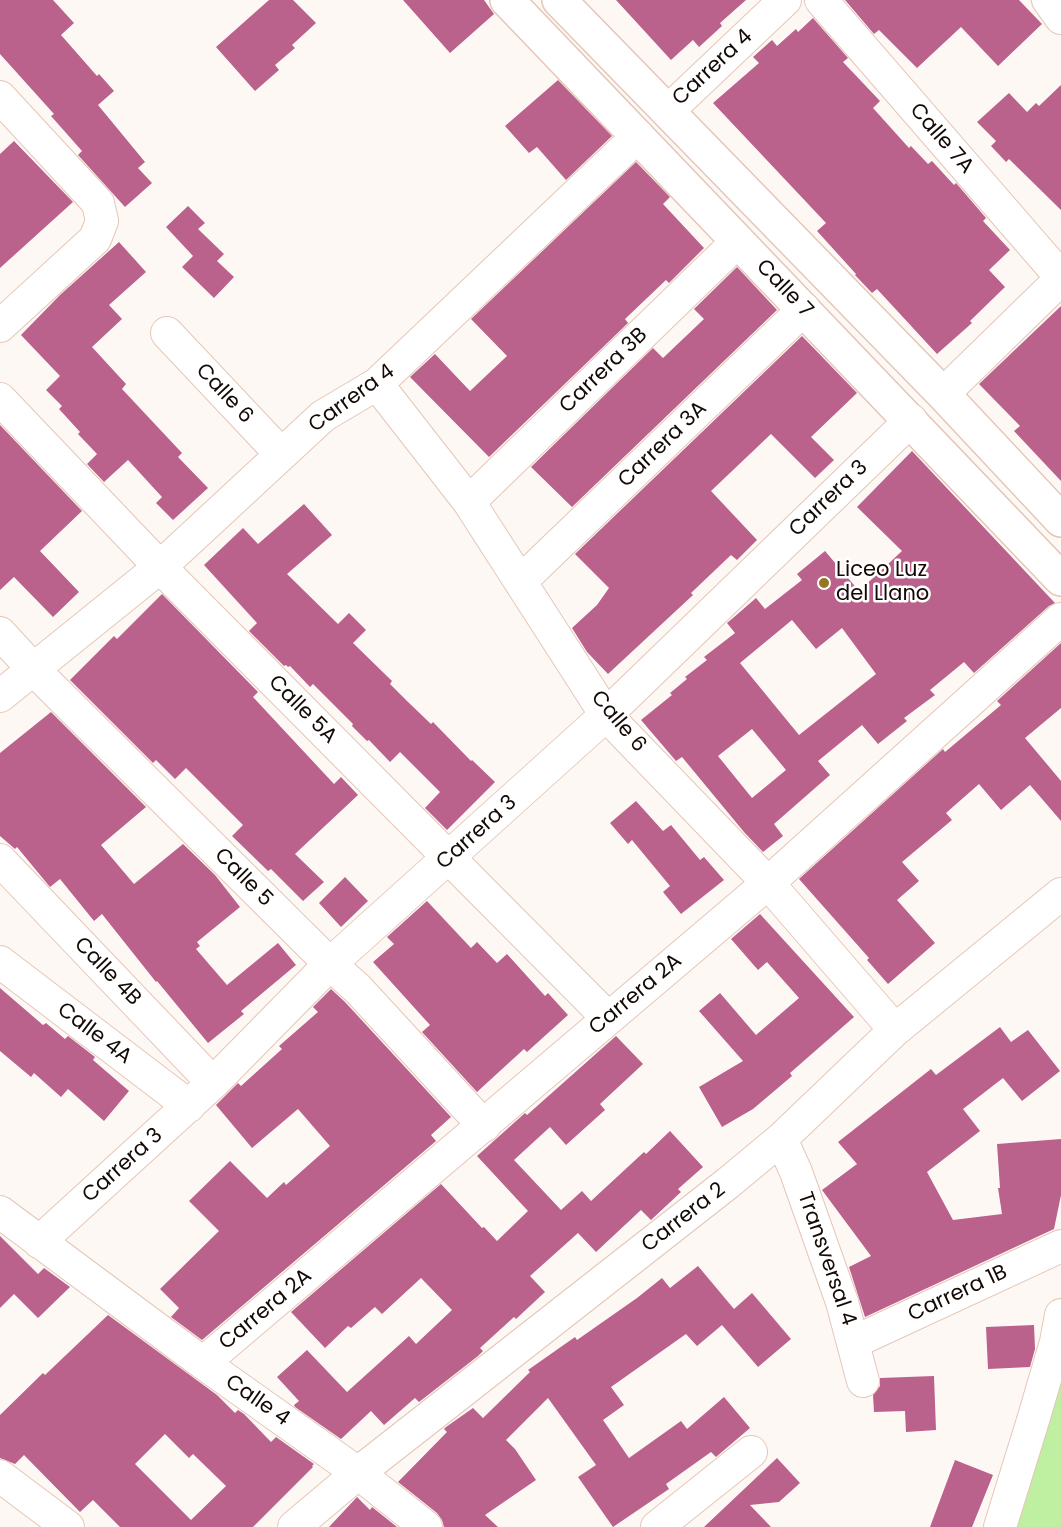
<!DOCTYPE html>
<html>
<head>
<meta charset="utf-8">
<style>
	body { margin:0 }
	canvas { display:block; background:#fef8f5 }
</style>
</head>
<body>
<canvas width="1061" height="1527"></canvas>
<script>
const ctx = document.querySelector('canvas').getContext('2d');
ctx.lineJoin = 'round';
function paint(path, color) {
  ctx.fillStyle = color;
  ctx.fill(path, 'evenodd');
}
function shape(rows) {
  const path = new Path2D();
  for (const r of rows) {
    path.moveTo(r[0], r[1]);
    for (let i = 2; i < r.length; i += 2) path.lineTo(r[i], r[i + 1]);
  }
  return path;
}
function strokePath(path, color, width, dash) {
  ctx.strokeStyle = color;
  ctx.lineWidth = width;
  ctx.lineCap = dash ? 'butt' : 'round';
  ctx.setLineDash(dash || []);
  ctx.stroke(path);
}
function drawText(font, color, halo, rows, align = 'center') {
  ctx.font = font + ' Poppins,sans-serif';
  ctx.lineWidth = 5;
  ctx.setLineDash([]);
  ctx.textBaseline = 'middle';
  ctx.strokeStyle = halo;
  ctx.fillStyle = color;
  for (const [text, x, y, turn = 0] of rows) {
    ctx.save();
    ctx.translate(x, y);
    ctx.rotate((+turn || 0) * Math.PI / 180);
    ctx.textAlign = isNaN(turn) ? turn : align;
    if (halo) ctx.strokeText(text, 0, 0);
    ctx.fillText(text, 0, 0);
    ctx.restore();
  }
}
const green = shape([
	[1061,1377,1061,1527,1017,1527,1049,1422]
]);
const building = shape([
	[0,0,53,0,74,23,61,35,97,76,99,74,114,91,98,105,145,162,138,168,152,183,125,207,78,155,82,151,51,116,54,114,0,54],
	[269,0,293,0,316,23,292,45,295,48,275,65,279,70,255,91,216,47],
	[403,0,484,0,494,14,450,53],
	[616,0,746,0,720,23,722,26,699,47,693,40,671,60],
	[845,0,1019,0,1042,24,998,66,961,27,917,68,879,30,874,34],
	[813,18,848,58,843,62,880,101,873,108,909,148,911,146,928,164,932,161,954,185,956,183,986,218,983,221,1010,250,989,270,1005,287,970,321,972,323,937,354,877,289,872,293,855,275,856,274,817,231,826,223,713,103,759,63,753,57,772,40,777,46,796,29,798,32],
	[558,80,612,136,566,180,537,147,529,153,505,126],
	[1061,85,1061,210,1009,159,1006,162,991,146,996,141,977,122,1009,93,1027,112,1036,103,1039,106],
	[14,141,73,202,0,268,0,154],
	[636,162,670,197,663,204,704,248,669,283,666,280,625,319,628,323,489,457,410,377,435,354,470,391,507,356,471,319],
	[188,206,205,223,198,229,224,254,217,261,234,277,214,298,182,267,193,256,166,227],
	[119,242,146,272,109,305,122,319,92,347,126,384,122,389,182,453,178,457,208,488,173,520,156,503,162,497,128,460,104,482,87,464,97,454,78,434,80,432,59,409,62,406,46,390,60,376,21,335,60,295],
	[737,267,777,310,572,507,531,467,653,348,663,358,704,319,694,309],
	[1061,306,1061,481,1014,431,1020,426,979,384],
	[802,336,857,393,811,437,834,460,815,478,771,434,711,491,757,540,737,560,731,555,691,593,693,595,608,674,587,652,572,628,597,605,609,588,575,554],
	[0,425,82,511,40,551,79,592,53,617,14,577,0,590],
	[912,451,1055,603,1049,606,974,673,964,662,930,690,935,695,904,718,907,721,878,744,862,725,818,761,830,775,774,824,783,836,763,852,744,832,682,757,676,761,641,720,672,695,670,693,687,679,685,677,707,660,704,657,735,633,727,623,733,618,756,598,765,609,802,580,797,574,825,551,859,591,902,551,857,507],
	[792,620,816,649,842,628,876,674,799,735,740,663],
	[752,729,786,770,752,798,718,756],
	[304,504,332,535,287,574,338,624,349,613,366,630,353,643,392,681,390,684,407,701,431,724,433,722,471,761,472,760,495,782,447,830,425,808,440,792,400,752,390,762,369,740,367,741,352,726,353,724,313,684,310,687,290,666,288,667,286,665,284,666,249,631,257,623,204,565,243,528,258,544],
	[162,594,258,692,253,697,334,784,341,777,358,795,295,854,324,882,303,901,271,869,268,871,232,836,243,825,186,768,175,779,156,760,153,763,70,680,114,636,117,639],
	[1061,643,1061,708,1025,738,1061,781,1061,821,1030,785,1001,810,979,784,946,813,952,820,902,862,919,881,897,900,935,943,888,984,867,960,869,958,799,879,943,749,945,752,1001,705,997,701],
	[51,712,146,807,101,845,134,884,183,844,215,875,240,907,197,942,200,946,196,949,227,985,278,943,296,965,241,1011,244,1014,208,1043,157,981,156,982,102,914,94,921,60,879,50,887,17,847,15,849,0,836,0,753],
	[636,801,663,831,671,825,700,860,704,857,724,880,681,914,663,892,670,886,632,840,628,844,610,823],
	[345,877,368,901,341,927,319,903],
	[427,901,471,948,477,942,497,963,507,954,545,996,548,993,568,1015,527,1052,524,1049,477,1092,422,1032,430,1025,373,962,394,944,387,937],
	[760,914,854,1017,790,1073,792,1076,753,1109,722,1127,699,1087,743,1061,699,1011,720,993,756,1035,799,998,767,962,758,970,731,939],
	[0,988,43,1025,46,1023,65,1039,68,1036,95,1057,93,1060,129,1091,104,1121,68,1089,61,1097,34,1073,31,1077,0,1051],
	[331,989,345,1002,451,1117,431,1135,436,1141,202,1340,171,1317,179,1308,160,1289,219,1231,189,1201,230,1161,267,1198,284,1182,286,1185,330,1146,298,1109,252,1148,216,1105,238,1083,241,1086,282,1049,279,1046,318,1012,313,1007],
	[1000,1027,1011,1042,1028,1030,1060,1071,1022,1101,1003,1078,963,1109,980,1131,927,1172,953,1220,1002,1214,998,1188,1000,1188,997,1144,1061,1139,1061,1195,1054,1229,865,1317,849,1267,871,1256,822,1190,857,1164,838,1142,931,1069,936,1075],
	[616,1036,643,1064,600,1104,605,1110,566,1145,550,1127,514,1160,561,1210,582,1191,591,1201,644,1152,646,1154,670,1131,703,1167,678,1189,681,1192,651,1220,641,1210,596,1252,578,1233,530,1276,545,1292,516,1319,514,1317,480,1348,483,1351,478,1356,419,1402,415,1398,384,1425,371,1411,341,1439,295,1407,294,1405,299,1401,277,1377,307,1350,347,1392,409,1336,416,1344,452,1310,421,1278,382,1314,375,1307,351,1328,348,1326,325,1348,291,1312,441,1184,482,1228,484,1227,497,1241,528,1211,477,1156,525,1113,527,1115],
	[0,1236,38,1274,44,1268,70,1287,38,1318,14,1294,0,1308],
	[698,1266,734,1309,752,1293,791,1339,758,1367,722,1325,697,1346,686,1334,611,1387,624,1405,603,1420,629,1458,681,1421,687,1429,724,1397,750,1428,716,1457,711,1452,666,1484,669,1489,613,1527,578,1477,596,1465,548,1398,506,1440,515,1449,536,1480,485,1515,498,1527,444,1527,442,1520,437,1513,398,1482,447,1432,444,1429,446,1427,473,1408,483,1418,530,1372,528,1370,575,1337,577,1340,637,1298,662,1278,670,1288],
	[108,1315,217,1395,235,1413,238,1410,244,1414,271,1442,276,1437,314,1464,312,1466,313,1467,253,1527,120,1527,93,1500,80,1512,24,1455,15,1464,0,1458,0,1415,43,1373,45,1375],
	[165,1434,189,1458,193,1454,226,1486,191,1520,135,1464],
	[1034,1325,1035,1349,1030,1367,988,1369,986,1327],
	[934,1376,936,1430,906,1432,905,1411,874,1412,873,1395,880,1386,880,1378],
	[777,1458,800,1483,779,1502,750,1505,771,1527,704,1527],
	[955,1460,993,1475,972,1527,930,1527],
	[357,1497,370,1510,372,1507,397,1527,329,1527]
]);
const minor = shape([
	[821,0,1061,277],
	[1048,0,1061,18],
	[0,97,98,203,102,221,95,239,0,326],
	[668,111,785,0],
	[167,333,281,454],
	[377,384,469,502,606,715,768,883,895,1030],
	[943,394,1061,279],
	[0,399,160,567,608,1018],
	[469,502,738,241],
	[521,581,804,309],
	[0,633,33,669,330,964,358,989,484,1126],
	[0,696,160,567,323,416,377,384,638,136],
	[0,860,213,1083],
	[0,962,189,1106],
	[781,1139,796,1172,842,1302,863,1381],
	[0,1212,203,1363,358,1473,426,1527],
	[39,1242,213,1083,330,964,606,715,911,420],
	[854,1342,1061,1246],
	[203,1363,768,883,1061,619],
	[0,1476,68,1527],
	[294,1527,358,1473,728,1183,781,1139,895,1030,1061,894],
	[657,1527,751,1452],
	[1000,1527,1034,1417,1056,1342,1061,1315]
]);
const secondary = shape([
	[507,0,1061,579],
	[559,0,943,394,1061,520]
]);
const markers = [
	[824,583,6,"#94771e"]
];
const streetNames = [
	["Carrera 4",713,68,-43],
	["Calle 7A",941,139,49],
	["Calle 7",784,289,46],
	["Carrera 3B",604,371,-44],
	["Calle 6",224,394,47],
	["Carrera 4",352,399,-36],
	["Carrera 3A",663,445,-44],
	["Carrera 3",829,499,-44],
	["Calle 5A",302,710,45],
	["Calle 6",618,722,50],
	["Carrera 3",477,833,-42],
	["Calle 5",243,878,45],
	["Calle 4B",107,972,46],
	["Carrera 2A",636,995,-40],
	["Calle 4A",94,1034,37],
	["Carrera 3",123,1166,-42],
	["Carrera 2",684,1218,-38],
	["Transversal 4",826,1259,71],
	["Carrera 1B",958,1294,-25],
	["Carrera 2A",266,1310,-40],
	["Calle 4",257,1401,35]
];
const poiNames = [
	["Liceo Luz",836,571],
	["del Llano",836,595]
];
paint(green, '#bfefa0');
paint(building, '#ba618c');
strokePath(minor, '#e5c6b8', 34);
strokePath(secondary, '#e5c6b8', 36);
strokePath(minor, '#fff', 32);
strokePath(secondary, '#fff', 33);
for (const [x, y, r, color] of markers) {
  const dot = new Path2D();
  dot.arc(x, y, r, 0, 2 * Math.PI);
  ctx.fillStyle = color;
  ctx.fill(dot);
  strokePath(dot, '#fff', 2);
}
drawText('21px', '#130905', '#fff', streetNames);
drawText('21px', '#130905', '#fff', poiNames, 'left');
</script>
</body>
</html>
